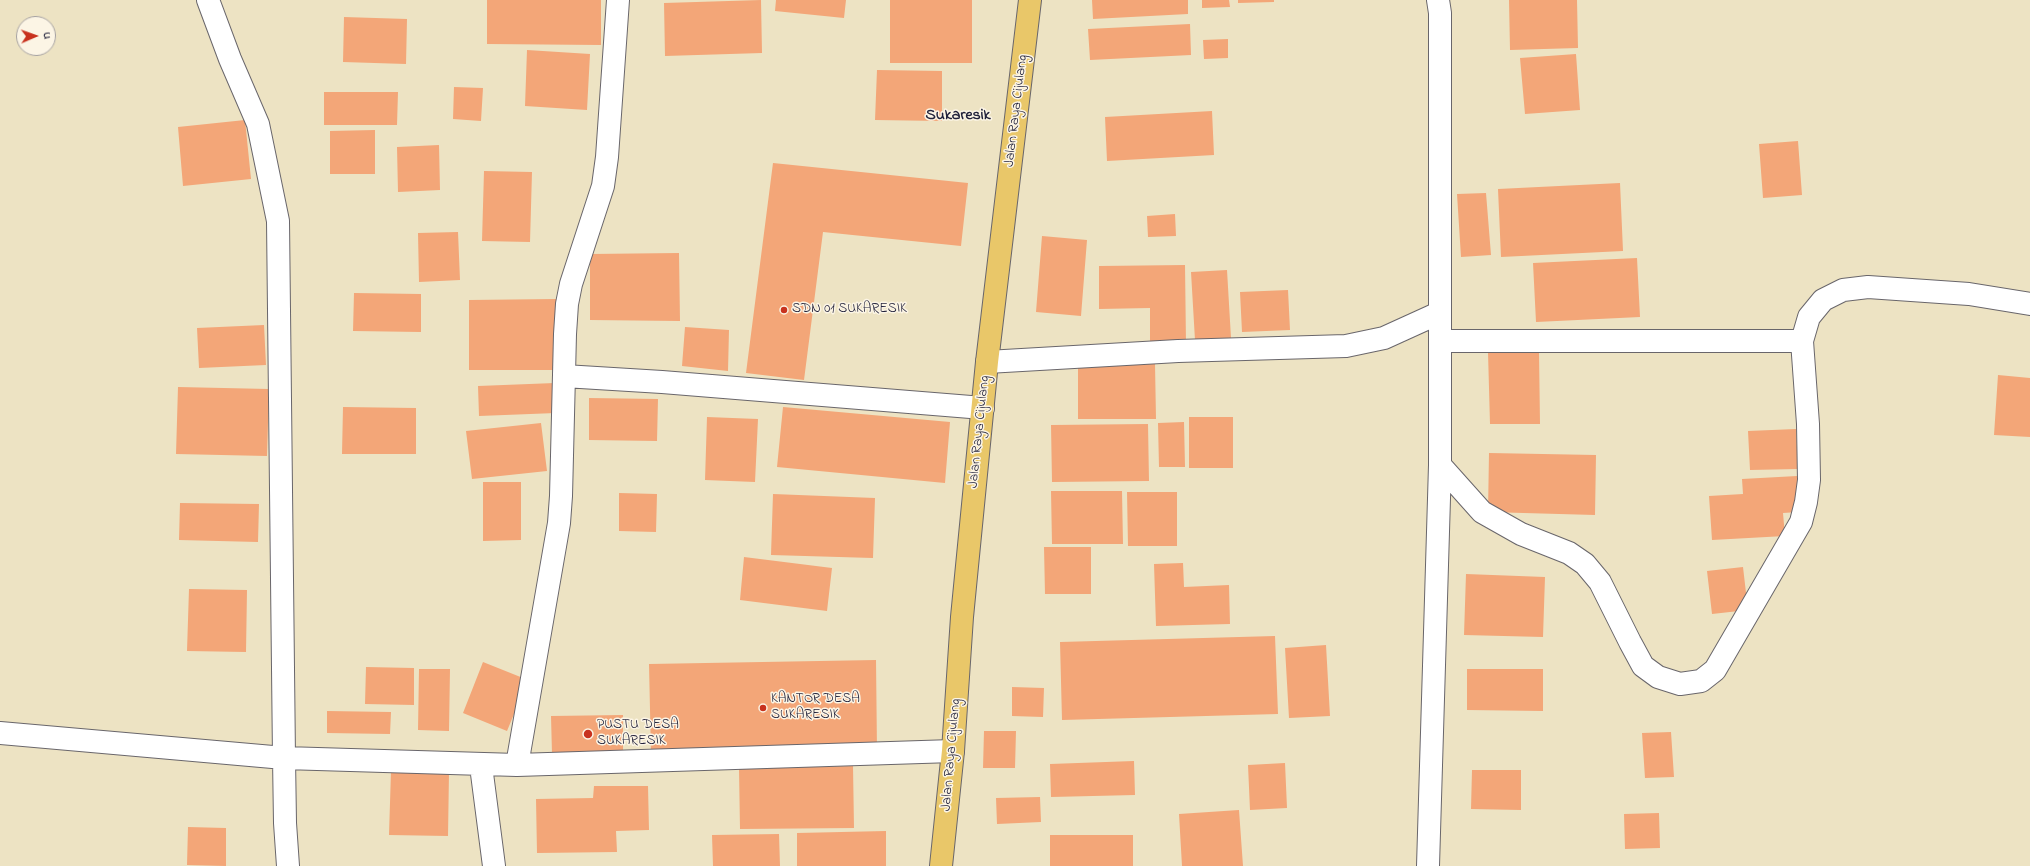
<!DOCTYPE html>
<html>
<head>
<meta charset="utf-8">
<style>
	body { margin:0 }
	#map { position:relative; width:2030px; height:866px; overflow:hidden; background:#ede3c3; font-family:"Indie Flower",sans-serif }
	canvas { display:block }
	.north { position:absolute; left:16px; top:16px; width:40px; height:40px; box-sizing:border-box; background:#fcf5e5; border:1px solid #a5a1a1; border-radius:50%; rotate:88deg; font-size:11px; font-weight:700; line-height:16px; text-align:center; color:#22223b }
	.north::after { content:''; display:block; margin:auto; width:14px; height:18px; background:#c8321e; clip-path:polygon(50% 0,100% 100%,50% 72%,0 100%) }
</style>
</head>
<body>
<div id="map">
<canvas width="2030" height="866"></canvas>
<div class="north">U</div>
</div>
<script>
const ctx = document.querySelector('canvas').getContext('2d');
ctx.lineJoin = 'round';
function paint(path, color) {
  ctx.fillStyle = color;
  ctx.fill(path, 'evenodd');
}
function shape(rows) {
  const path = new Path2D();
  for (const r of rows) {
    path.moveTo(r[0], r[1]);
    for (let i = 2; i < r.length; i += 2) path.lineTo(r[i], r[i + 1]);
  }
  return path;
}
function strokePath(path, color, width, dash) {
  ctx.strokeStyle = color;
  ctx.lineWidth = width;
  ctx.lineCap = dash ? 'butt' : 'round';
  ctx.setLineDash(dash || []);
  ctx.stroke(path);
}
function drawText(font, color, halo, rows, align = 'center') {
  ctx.font = font + ' "Indie Flower",sans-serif';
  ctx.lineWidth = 3;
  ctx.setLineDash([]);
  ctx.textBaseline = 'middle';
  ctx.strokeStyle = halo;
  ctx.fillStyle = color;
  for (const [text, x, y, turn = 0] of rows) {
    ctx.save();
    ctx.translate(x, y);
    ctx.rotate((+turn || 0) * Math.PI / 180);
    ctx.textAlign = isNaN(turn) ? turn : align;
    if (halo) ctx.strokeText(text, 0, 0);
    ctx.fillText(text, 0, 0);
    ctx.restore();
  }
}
const building = shape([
	[487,0,601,0,601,45,487,44],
	[761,0,762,53,665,56,664,3],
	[776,0,846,0,844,18,775,11],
	[890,0,972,0,972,63,890,63],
	[1092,0,1188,0,1188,14,1093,19],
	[1202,0,1229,0,1230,7,1202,8],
	[1238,0,1274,0,1274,2,1238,3],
	[1509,0,1577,0,1578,48,1510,50],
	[344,17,407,19,406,64,343,62],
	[1190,24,1191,55,1090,60,1088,29],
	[1228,39,1228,58,1204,59,1203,40],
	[527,50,590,54,587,110,525,106],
	[1576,54,1580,110,1525,114,1520,58],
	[877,70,942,71,942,121,875,120],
	[454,87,483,88,481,121,453,119],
	[324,92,398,92,397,125,324,125],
	[1212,111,1214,155,1107,161,1105,117],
	[245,120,251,179,183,186,178,127],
	[375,130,375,174,330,174,330,131],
	[1798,141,1802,195,1763,198,1759,144],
	[439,145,440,190,398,192,397,147],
	[773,163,968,183,961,246,823,232,804,380,746,373],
	[484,171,532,172,530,242,482,241],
	[1620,183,1623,251,1501,257,1498,189],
	[1486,193,1491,255,1461,257,1457,194],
	[1175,214,1176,236,1148,237,1147,216],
	[458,232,460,280,419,282,418,233],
	[1042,236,1087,240,1081,316,1036,312],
	[679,253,680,321,590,320,590,254],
	[1637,258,1640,317,1536,322,1533,263],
	[1185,265,1186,344,1150,344,1150,308,1099,309,1099,266],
	[1227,270,1231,338,1195,340,1191,272],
	[1288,290,1290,330,1242,332,1240,292],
	[354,293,421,294,421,332,353,331],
	[556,299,556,370,469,370,469,300],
	[264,325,266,365,199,368,197,328],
	[685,327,729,330,728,371,682,366],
	[1539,351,1540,424,1490,424,1488,352],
	[1155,364,1156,419,1078,419,1078,365],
	[1998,375,2030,378,2030,437,1994,435],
	[555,383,556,413,479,416,478,386],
	[178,387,269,389,267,456,176,454],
	[589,398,658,399,657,441,589,440],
	[343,407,416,408,416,454,342,454],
	[783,407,950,422,945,483,777,467],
	[707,417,758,419,755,482,705,480],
	[1189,417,1233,417,1233,468,1189,468],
	[1184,422,1185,467,1159,467,1158,423],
	[541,423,547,471,472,479,466,431],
	[1148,424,1149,481,1052,482,1051,425],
	[1796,429,1798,469,1750,470,1748,431],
	[1489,453,1596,455,1595,515,1488,512],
	[1797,476,1798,512,1783,513,1785,536,1712,540,1709,496,1743,494,1742,479],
	[483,482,521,482,521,540,483,541],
	[1051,491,1122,491,1123,544,1052,544],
	[1127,492,1177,492,1177,546,1128,546],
	[619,493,657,494,656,532,619,531],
	[773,494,875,498,873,558,771,555],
	[180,503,259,504,258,542,179,540],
	[1044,547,1091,547,1091,594,1045,594],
	[744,557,832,568,827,611,740,600],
	[1183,563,1184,587,1229,585,1230,624,1156,626,1154,564],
	[1743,567,1748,610,1712,614,1707,571],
	[1466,574,1545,577,1543,637,1464,635],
	[189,589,247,590,246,652,187,651],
	[1275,636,1278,714,1062,720,1060,642],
	[1326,645,1330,716,1289,718,1285,648],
	[876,660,877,751,651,755,649,664],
	[483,662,528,680,507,731,463,713],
	[366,667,414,668,414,705,365,704],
	[419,669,450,669,449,731,418,730],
	[1467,669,1543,669,1543,711,1467,710],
	[1012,687,1044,688,1043,717,1012,716],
	[327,711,391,712,390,734,327,733],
	[623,715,623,753,552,754,551,716],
	[984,731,1016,731,1015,768,983,768],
	[1671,732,1674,777,1645,778,1642,733],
	[1134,761,1135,795,1051,797,1050,764],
	[1285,763,1287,808,1250,810,1248,765],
	[853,766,854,828,740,829,739,768],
	[1472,770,1521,770,1521,810,1471,809],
	[391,771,449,772,448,836,389,835],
	[594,786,648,786,649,830,616,831,617,852,537,853,536,799,593,798],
	[1040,797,1041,822,997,824,996,798],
	[1239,810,1243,866,1182,866,1179,814],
	[1659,813,1660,848,1625,849,1624,814],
	[188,827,226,828,226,866,187,865],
	[886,831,886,866,797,866,797,833],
	[779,834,780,866,713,866,712,835],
	[1050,835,1133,835,1133,866,1050,866]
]);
const minor = shape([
	[208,0,230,59,258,124,278,221,284,758,517,765,953,751],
	[1440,341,1802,341],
	[987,362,1178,351,1346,346,1384,338,1439,313],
	[564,376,662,382,983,408],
	[1440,465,1482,512,1521,534,1569,553,1585,564,1600,582,1630,642,1643,666,1658,677,1680,684,1701,681,1715,670,1801,522,1806,502,1809,480,1808,424,1802,341,1809,317,1823,300,1843,290,1868,287,1969,294,2030,304],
	[0,733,284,758,285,823,288,866],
	[517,765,559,523,561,496,565,334,567,304,571,284,603,186,607,157,618,0],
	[481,766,494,866],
	[1428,866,1440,465,1440,13,1438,0]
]);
const trunk = shape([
	[941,866,953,751,962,617,987,362,1030,0]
]);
const markers = [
	[784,310,4,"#c8321e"],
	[763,708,4,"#c8321e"],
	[588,734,5,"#c8321e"]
];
const streetNames = [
	["Jalan Raya Cijulang",1017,111,-83],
	["Jalan Raya Cijulang",980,432,-84],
	["Jalan Raya Cijulang",952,755,-85]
];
const poiNames = [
	["SDN 01 SUKARESIK",792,310],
	["KANTOR DESA",771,700],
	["SUKARESIK",771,716],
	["PUSTU DESA",597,726],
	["SUKARESIK",597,742]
];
const quarterNames = [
	["Sukaresik",958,116]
];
paint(building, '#f3a678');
strokePath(minor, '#69666b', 24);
strokePath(trunk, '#69666b', 24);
strokePath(minor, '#fff', 22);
strokePath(trunk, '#e9c769', 22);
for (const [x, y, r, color] of markers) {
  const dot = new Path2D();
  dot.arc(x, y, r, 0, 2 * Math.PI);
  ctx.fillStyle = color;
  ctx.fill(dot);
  strokePath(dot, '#fcf5e5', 1.5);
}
drawText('14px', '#22223b', '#fcf5e5', streetNames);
drawText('14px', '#22223b', '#fcf5e5', poiNames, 'left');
drawText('bold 16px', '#22223b', '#fcf5e5', quarterNames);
</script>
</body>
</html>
